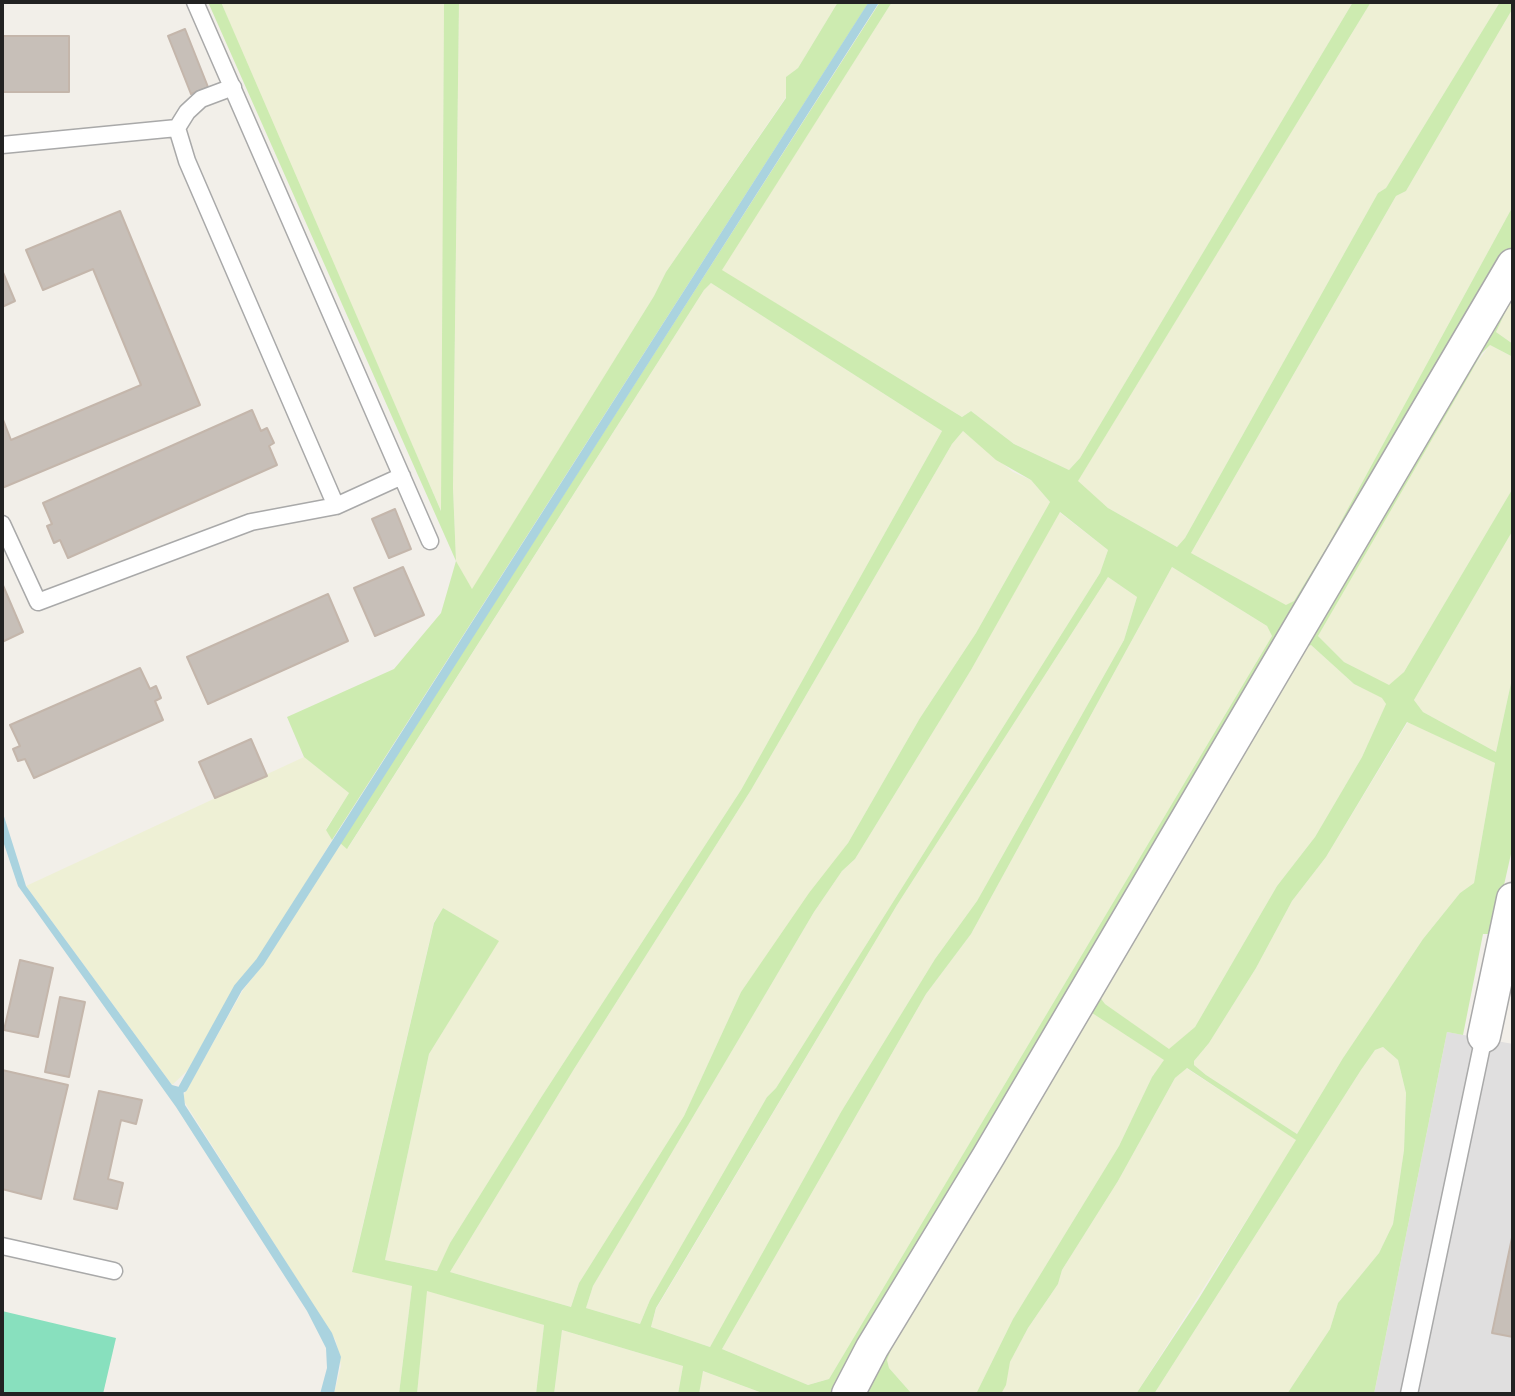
<!DOCTYPE html>
<html>
<head>
<meta charset="utf-8">
<style>
	body { margin:0 }
	#map { position:relative; width:1515px; height:1396px; overflow:hidden; background:#f2efe9; font-family:"Titillium Web",sans-serif }
	canvas { display:block }
	.frame { position:absolute; inset:0; border:4px solid #222; pointer-events:none }
</style>
</head>
<body>
<div id="map">
<canvas width="1515" height="1396"></canvas>
<div class="frame"></div>
</div>
<script>
const ctx = document.querySelector('canvas').getContext('2d');
ctx.lineJoin = 'round';
function paint(path, color) {
  ctx.fillStyle = color;
  ctx.fill(path, 'evenodd');
}
function shape(rows) {
  const path = new Path2D();
  for (const r of rows) {
    path.moveTo(r[0], r[1]);
    for (let i = 2; i < r.length; i += 2) path.lineTo(r[i], r[i + 1]);
  }
  return path;
}
function strokePath(path, color, width, dash) {
  ctx.strokeStyle = color;
  ctx.lineWidth = width;
  ctx.lineCap = dash ? 'butt' : 'round';
  ctx.setLineDash(dash || []);
  ctx.stroke(path);
}
const residential = shape([
	[1447,1032,1513,1044,1513,1394,1374,1394]
]);
const farmland = shape([
	[2,2,140,2,140,4,2,3],
	[221,2,444,2,442,513,261,99],
	[459,2,838,2,798,68,787,77,786,97,666,272,654,296,472,590,456,561,453,488],
	[892,2,1353,2,1080,458,1069,470,1014,444,971,411,962,417,721,270],
	[1371,2,1500,2,1386,188,1378,193,1185,538,1177,547,1108,508,1077,482],
	[1513,8,1513,206,1328,545,1294,601,1287,606,1191,553,1396,196,1406,191],
	[711,283,942,431,741,790,542,1096,450,1243,438,1271,385,1260,429,1054,498,941,443,908,434,922,352,1271,412,1286,399,1394,334,1394,341,1366,336,1341,182,1098,243,990,264,963,340,843,348,848,704,290],
	[1513,296,1513,344,1496,332],
	[1490,345,1513,357,1513,488,1404,672,1389,686,1344,662,1318,636,1465,379],
	[963,431,1013,472,1031,480,1050,502,976,633,920,718,848,843,741,992,684,1116,579,1283,571,1307,450,1272,574,1069,751,790,952,444],
	[1059,512,1108,550,1100,573,776,1088,767,1097,650,1300,640,1324,586,1308,593,1286,814,912,842,871,855,859,971,670],
	[1513,530,1513,674,1496,752,1423,712,1414,700],
	[1172,567,1267,626,1272,636,829,1379,808,1385,722,1349,926,994,971,934],
	[1108,577,1137,597,1124,640,977,901,935,959,841,1112,710,1347,651,1327,656,1309,897,905],
	[1311,645,1354,684,1383,698,1386,704,1362,757,1315,837,1277,886,1195,1027,1169,1050,1105,1004,1099,996,1304,648],
	[1408,722,1495,763,1474,883,1460,893,1423,939,1343,1058,1297,1134,1206,1075,1194,1065,1194,1061,1209,1043,1256,968,1292,901,1326,857],
	[304,757,349,793,326,829,332,840,258,961,236,986,187,1071,172,1085,26,886],
	[1089,1011,1165,1060,1152,1077,1119,1146,1013,1319,976,1394,912,1394,889,1368,887,1360,893,1344],
	[1383,1047,1398,1060,1406,1093,1404,1150,1393,1224,1379,1253,1338,1303,1330,1329,1287,1394,1154,1394,1361,1070,1375,1050],
	[1186,1068,1297,1140,1293,1147,1136,1394,1001,1394,1010,1362,1028,1328,1058,1284,1062,1270,1118,1181,1175,1078],
	[426,1290,544,1325,536,1394,417,1394],
	[562,1330,683,1366,678,1394,554,1394],
	[702,1371,711,1374,765,1394,699,1394]
]);
const grass = shape([
	[208,2,221,2,441,511,444,2,459,2,453,488,456,561,472,589,654,296,666,272,786,98,786,77,798,68,838,2,869,2,332,840,326,830,349,793,304,757,287,717,394,669,441,613,456,561],
	[880,2,892,2,722,270,962,417,971,411,1014,444,1069,470,1080,458,1353,2,1371,2,1078,481,1108,508,1177,547,1185,538,1378,193,1386,188,1500,2,1513,2,1513,8,1406,191,1396,196,1191,553,1286,605,1294,601,1328,545,1513,206,1513,249,838,1394,765,1394,703,1371,699,1394,678,1394,683,1366,562,1330,554,1394,536,1394,544,1325,427,1291,417,1394,399,1394,412,1286,352,1272,434,923,443,908,499,941,429,1054,385,1260,437,1271,450,1243,542,1096,741,790,942,431,711,283,704,290,347,849,340,843],
	[963,431,996,460,1031,480,1050,502,976,633,920,718,848,843,809,893,741,992,684,1116,579,1283,571,1307,450,1272,574,1069,751,790,952,444],
	[1060,512,1108,550,1100,573,776,1088,767,1097,650,1300,640,1324,586,1308,593,1286,814,912,842,871,855,859,971,670],
	[1172,567,1267,626,1272,636,829,1379,808,1385,722,1349,926,994,971,934],
	[1108,577,1137,597,1124,640,977,901,935,959,841,1112,710,1347,651,1327,656,1308,897,905],
	[1513,281,1513,296,1496,332,1513,344,1513,357,1490,345,1482,353,1318,636,1344,662,1389,685,1404,672,1513,488,1513,530,1414,700,1423,712,1496,752,1513,674,1513,845,1493,934,1483,934,1463,1035,1447,1032,1374,1394,1287,1394,1330,1329,1338,1303,1379,1253,1393,1224,1404,1150,1406,1093,1398,1060,1383,1047,1375,1050,1361,1070,1154,1394,1136,1394,1198,1300,1296,1140,1187,1068,1175,1078,1118,1181,1062,1270,1058,1284,1028,1328,1010,1362,1006,1385,1001,1394,976,1394,1013,1319,1119,1146,1152,1077,1164,1060,1089,1011,893,1344,887,1360,889,1368,912,1394,853,1394],
	[1311,645,1354,684,1382,698,1386,704,1362,757,1315,837,1277,886,1195,1027,1169,1049,1105,1004,1099,996,1304,648],
	[1407,722,1495,763,1474,883,1460,893,1423,939,1343,1058,1297,1134,1206,1075,1194,1065,1194,1061,1209,1043,1256,968,1292,901,1326,857]
]);
const pitch = shape([
	[2,1311,116,1338,103,1394,2,1394]
]);
const water = shape([
	[2,810,26,886,172,1085,183,1088,185,1105,332,1333,341,1357,334,1394,320,1394,327,1368,326,1348,307,1311,176,1107,18,886,2,838]
]);
const stream = shape([
	[183,1088,238,988,260,962,874,2]
]);
const building = shape([
	[185,29,208,87,191,94,168,36,185,29],
	[2,36,69,36,69,92,2,92,2,36],
	[120,211,200,405,2,488,2,417,11,440,141,385,93,269,43,290,26,250,120,211],
	[2,270,15,301,2,307,2,270],
	[252,410,261,431,267,428,274,443,269,446,277,465,68,558,60,540,54,543,47,526,52,524,43,503,252,410],
	[395,509,411,549,389,558,372,519,395,509],
	[403,567,424,615,375,636,354,588,403,567],
	[2,583,23,632,2,642,2,583],
	[328,594,348,641,208,704,187,657,328,594],
	[140,668,150,689,156,686,161,698,155,701,163,720,34,778,25,759,18,761,13,749,20,746,10,725,140,668],
	[251,739,267,776,215,798,199,762,251,739],
	[20,960,53,968,38,1037,4,1030,20,960],
	[60,997,85,1002,69,1077,45,1072,60,997],
	[2,1070,68,1085,41,1199,2,1189,2,1070],
	[99,1091,142,1100,136,1124,121,1120,108,1179,123,1183,117,1209,74,1199,99,1091],
	[1513,1233,1513,1337,1492,1333,1513,1233]
]);
const service = shape([
	[195,2,430,541],
	[233,87,201,99,187,112,177,128,187,161,336,506],
	[2,145,177,128],
	[2,524,38,602,251,522,336,506,402,476],
	[2,1246,114,1271],
	[1409,1394,1484,1036]
]);
const minor = shape([
	[1484,1036,1513,899],
	[848,1394,872,1348,988,1157,1513,265]
]);
paint(residential, '#e0dfdf');
paint(farmland, '#eef0d5');
paint(grass, '#cdebb0');
paint(pitch, '#88e0be');
paint(water, '#aad3df');
strokePath(stream, '#aad3df', 9);
paint(building, '#c7bfb8');
strokePath(building, '#c4b6ab', 2);
strokePath(service, '#a9a9a9', 19);
strokePath(minor, '#a9a9a9', 35);
strokePath(service, '#fff', 16);
strokePath(minor, '#fff', 32);
</script>
</body>
</html>
